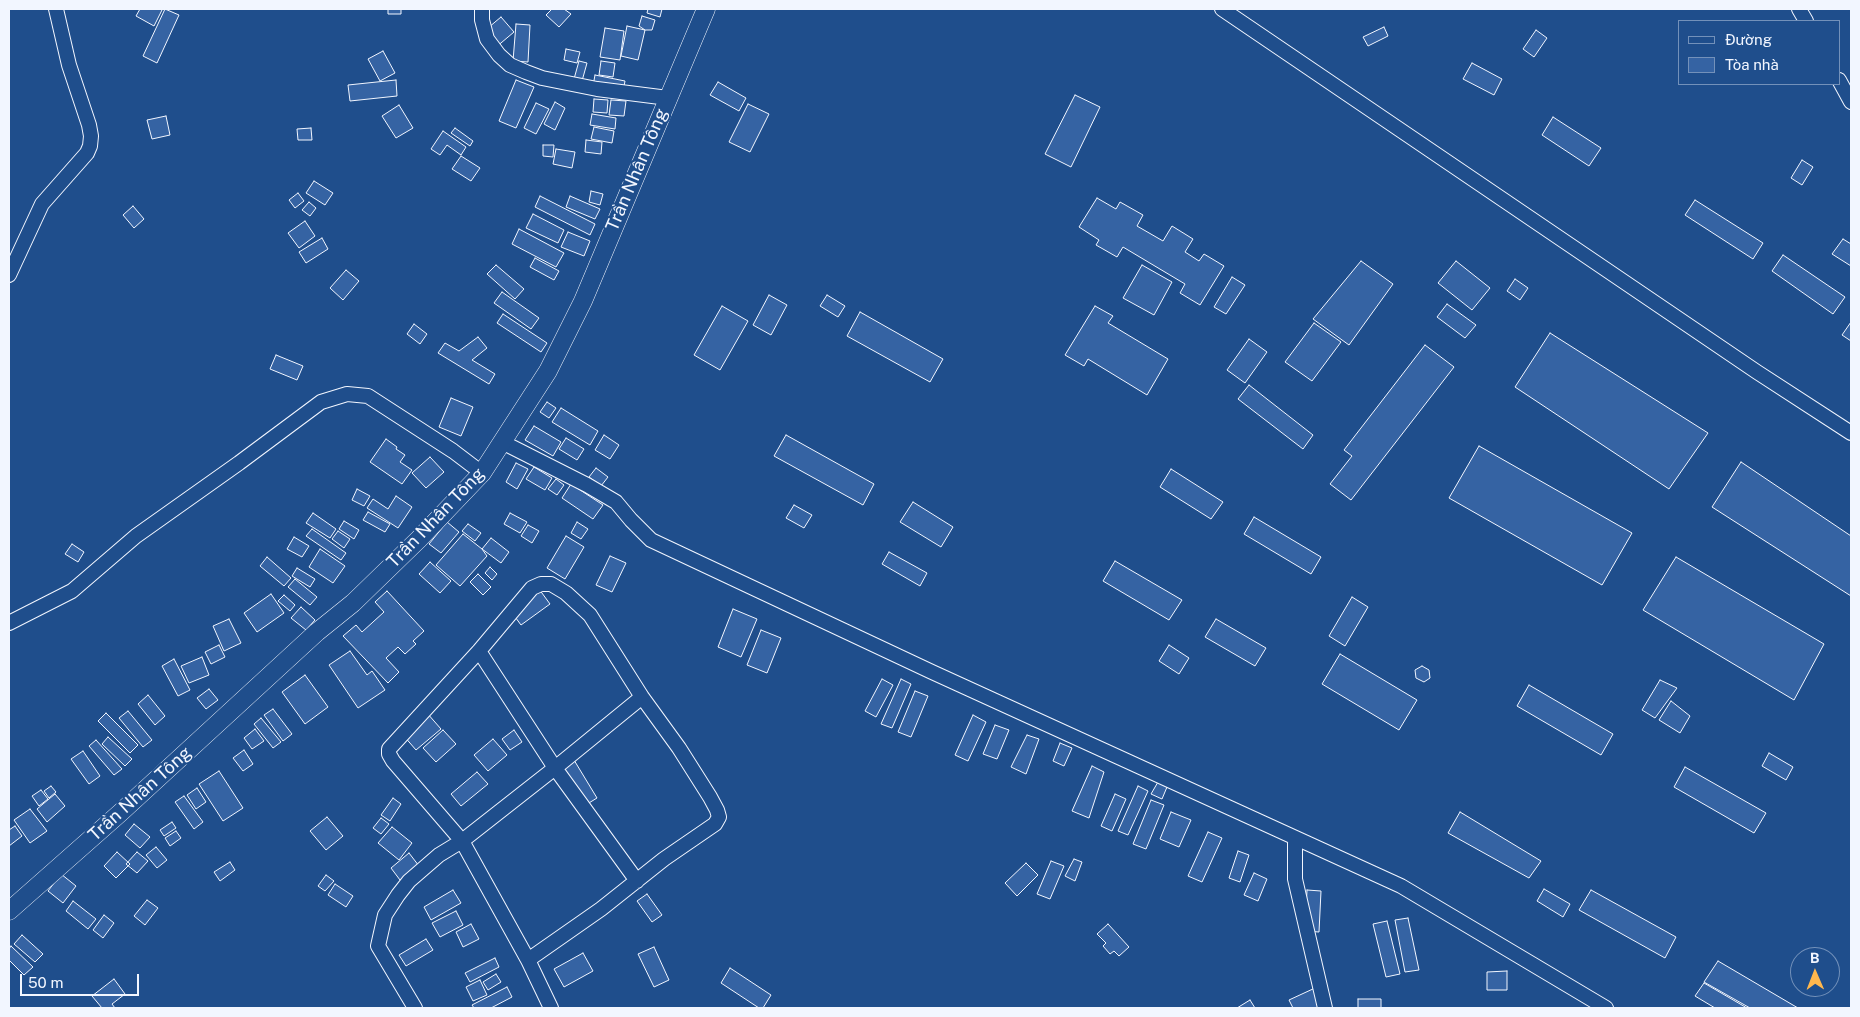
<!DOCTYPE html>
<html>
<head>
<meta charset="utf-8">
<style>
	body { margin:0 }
	#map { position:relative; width:1860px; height:1017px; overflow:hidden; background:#1f4e8c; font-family:"Public Sans",sans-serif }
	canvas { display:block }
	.frame { position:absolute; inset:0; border:10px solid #f2f6ff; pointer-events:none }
	.legend { position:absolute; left:1678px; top:20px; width:162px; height:65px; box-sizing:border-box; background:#1f4e8c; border:1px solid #7391ba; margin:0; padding:6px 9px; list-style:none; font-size:15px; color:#f2f6ff }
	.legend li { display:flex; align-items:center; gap:10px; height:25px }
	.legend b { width:25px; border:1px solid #7391ba }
	.north { position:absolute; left:1790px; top:947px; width:50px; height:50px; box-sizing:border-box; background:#1f4e8c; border:1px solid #7391ba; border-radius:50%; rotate:359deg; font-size:14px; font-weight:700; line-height:20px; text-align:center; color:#f2f6ff }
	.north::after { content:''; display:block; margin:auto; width:18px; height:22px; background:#ffb74d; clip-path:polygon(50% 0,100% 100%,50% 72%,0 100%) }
	.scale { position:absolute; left:20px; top:974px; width:119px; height:22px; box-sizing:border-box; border:2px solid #f2f6ff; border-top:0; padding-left:6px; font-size:15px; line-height:18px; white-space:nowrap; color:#f2f6ff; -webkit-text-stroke:4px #1f4e8c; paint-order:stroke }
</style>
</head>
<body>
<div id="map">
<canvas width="1860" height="1017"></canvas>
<div class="frame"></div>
<ul class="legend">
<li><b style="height:6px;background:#1f4e8c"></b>Đường</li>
<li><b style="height:14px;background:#3563a3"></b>Tòa nhà</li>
</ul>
<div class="north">B</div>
<div class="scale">50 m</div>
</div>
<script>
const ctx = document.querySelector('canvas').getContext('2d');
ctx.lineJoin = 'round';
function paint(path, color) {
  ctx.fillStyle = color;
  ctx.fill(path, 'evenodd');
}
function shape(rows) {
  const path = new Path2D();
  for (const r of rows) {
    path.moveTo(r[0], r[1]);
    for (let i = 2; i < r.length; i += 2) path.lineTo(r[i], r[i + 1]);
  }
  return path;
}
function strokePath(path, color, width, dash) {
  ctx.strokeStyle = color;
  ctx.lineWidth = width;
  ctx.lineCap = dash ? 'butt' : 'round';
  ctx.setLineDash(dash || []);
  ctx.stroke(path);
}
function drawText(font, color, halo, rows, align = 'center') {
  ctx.font = font + ' "Public Sans",sans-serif';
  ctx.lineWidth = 4;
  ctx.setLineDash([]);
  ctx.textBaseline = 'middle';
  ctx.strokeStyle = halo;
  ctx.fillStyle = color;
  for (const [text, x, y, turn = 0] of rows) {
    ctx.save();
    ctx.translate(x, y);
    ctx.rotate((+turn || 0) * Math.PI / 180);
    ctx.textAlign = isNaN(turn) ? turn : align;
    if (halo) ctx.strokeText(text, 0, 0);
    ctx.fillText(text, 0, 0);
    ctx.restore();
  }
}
const building = shape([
	[140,9,160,9,162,10,154,26,136,16,140,9],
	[165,9,179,15,157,63,143,56,165,9],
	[388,9,401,9,401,14,388,14,388,9],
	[552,9,564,9,571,14,559,27,546,15,552,9],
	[648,9,662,9,660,17,647,13,648,9],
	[642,16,655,20,652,30,645,30,639,26,642,16],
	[501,17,514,32,495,48,482,33,501,17],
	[516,24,530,25,528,62,513,61,516,24],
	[627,26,645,30,638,60,621,56,627,26],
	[1384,27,1388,36,1368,46,1363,37,1384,27],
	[605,28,624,31,620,60,600,57,605,28],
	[1536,30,1547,38,1534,57,1523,49,1536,30],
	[566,49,580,52,577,63,564,60,566,49],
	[383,51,395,73,380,81,368,59,383,51],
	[579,61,587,63,582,81,574,79,579,61],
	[601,61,615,63,613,77,599,75,601,61],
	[1472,63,1502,79,1494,95,1463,79,1472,63],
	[595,75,625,81,623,92,593,86,595,75],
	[396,80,397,96,350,101,348,85,396,80],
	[516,80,534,87,516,128,499,121,516,80],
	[718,82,746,98,739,111,710,95,718,82],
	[1075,95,1100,107,1071,167,1045,154,1075,95],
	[594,99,608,100,607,113,593,112,594,99],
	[611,100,626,101,624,116,609,115,611,100],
	[555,102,565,108,555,130,544,124,555,102],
	[536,103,549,109,536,134,524,128,536,103],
	[748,104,769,114,750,152,729,142,748,104],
	[399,105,413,128,396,138,382,116,399,105],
	[592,114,616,118,615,129,590,125,592,114],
	[166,116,170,135,152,139,147,120,166,116],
	[1553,117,1601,148,1589,166,1542,135,1553,117],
	[594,127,614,131,612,143,591,139,594,127],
	[311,128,312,140,298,140,297,129,311,128],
	[455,128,473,141,470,146,451,133,455,128],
	[443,131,466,147,461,155,447,145,440,155,431,149,443,131],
	[586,140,602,142,601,154,585,152,586,140],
	[543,145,554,145,553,157,543,156,543,145],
	[556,149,575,152,572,168,553,164,556,149],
	[461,156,480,168,471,181,452,169,461,156],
	[1802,160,1813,167,1802,185,1791,178,1802,160],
	[314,181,333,193,325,205,306,193,314,181],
	[591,191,603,194,600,205,589,202,591,191],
	[298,193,304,201,295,208,289,200,298,193],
	[540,196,595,224,590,235,535,207,540,196],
	[570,196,600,209,595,219,566,207,570,196],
	[1097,198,1116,209,1120,202,1143,215,1137,226,1163,241,1172,226,1193,239,1185,252,1199,261,1204,254,1224,266,1200,305,1180,293,1185,284,1123,247,1117,257,1096,245,1099,240,1079,227,1097,198],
	[1695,200,1763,243,1753,259,1685,215,1695,200],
	[309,202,316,208,310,216,302,210,309,202],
	[133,206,144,219,134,228,123,215,133,206],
	[533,214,564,230,558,243,526,228,533,214],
	[305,221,315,236,299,248,288,233,305,221],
	[519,229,564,253,556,267,512,244,519,229],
	[568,232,590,241,584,256,561,247,568,232],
	[322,238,328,249,306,263,299,252,322,238],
	[1843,239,1851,244,1851,266,1832,254,1843,239],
	[1783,255,1845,297,1833,314,1772,271,1783,255],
	[535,258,559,271,554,280,530,267,535,258],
	[1361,261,1393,284,1349,345,1313,319,1361,261],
	[1456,261,1490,288,1472,310,1438,283,1456,261],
	[496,265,524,289,515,299,487,274,496,265],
	[1142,265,1172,282,1154,315,1123,298,1142,265],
	[346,270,359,281,343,300,330,288,346,270],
	[1232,277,1245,285,1226,314,1214,307,1232,277],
	[1515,279,1528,288,1520,300,1507,291,1515,279],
	[502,292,539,318,531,329,494,303,502,292],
	[769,295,787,305,771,335,753,325,769,295],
	[827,295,845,306,838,317,820,306,827,295],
	[1447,304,1476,325,1465,338,1437,317,1447,304],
	[722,306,748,321,720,370,694,355,722,306],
	[1095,306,1113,316,1108,323,1168,359,1147,395,1088,359,1084,366,1065,355,1095,306],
	[860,312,943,359,930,382,847,336,860,312],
	[503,314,547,343,541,352,497,323,503,314],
	[1851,322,1851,341,1842,335,1851,322],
	[1314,323,1341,342,1312,381,1285,362,1314,323],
	[414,324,427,334,420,344,407,334,414,324],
	[1550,333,1708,433,1669,489,1515,387,1550,333],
	[478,337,487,348,472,360,495,374,489,384,438,353,445,343,459,351,478,337],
	[1249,339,1267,352,1245,383,1227,370,1249,339],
	[1425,345,1454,367,1351,500,1330,484,1352,456,1344,450,1425,345],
	[276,355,303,366,297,380,270,369,276,355],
	[1249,385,1313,435,1303,449,1238,399,1249,385],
	[451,398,473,407,461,436,439,427,451,398],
	[547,402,556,408,549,418,540,412,547,402],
	[561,408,598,431,590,445,552,422,561,408],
	[534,426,561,442,553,456,525,440,534,426],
	[604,435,619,445,610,459,595,450,604,435],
	[786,435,874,484,863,505,774,456,786,435],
	[566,438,584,449,577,460,559,449,566,438],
	[386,439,397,447,396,449,405,455,400,462,412,470,402,484,370,462,386,439],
	[1479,446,1632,533,1602,585,1449,498,1479,446],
	[430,457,444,472,426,488,412,473,430,457],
	[1741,462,1851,536,1851,596,1712,507,1741,462],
	[516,463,528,469,517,489,506,482,516,463],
	[534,467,552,478,545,490,526,479,534,467],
	[596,468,608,477,601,486,589,477,596,468],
	[1171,469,1223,502,1211,519,1160,487,1171,469],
	[556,479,564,485,557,495,548,489,556,479],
	[571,484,603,505,593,519,562,498,571,484],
	[357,489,370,496,364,506,352,500,357,489],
	[396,496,412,507,398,528,367,508,373,499,388,509,396,496],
	[913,502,953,527,941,547,900,522,913,502],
	[794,505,812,515,804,528,786,518,794,505],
	[368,512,390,524,385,532,363,520,368,512],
	[313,513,336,529,330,538,306,523,313,513],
	[510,513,527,522,520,533,504,524,510,513],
	[1254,517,1321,557,1311,574,1244,534,1254,517],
	[344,521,359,530,354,539,339,529,344,521],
	[447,522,459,532,441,553,429,544,447,522],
	[577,522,588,529,581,539,571,533,577,522],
	[468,524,481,533,475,541,462,531,468,524],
	[528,525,539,531,532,543,521,536,528,525],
	[312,529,346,553,341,560,306,536,312,529],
	[338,531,350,539,344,548,332,539,338,531],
	[463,534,482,549,487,556,460,586,436,565,463,534],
	[566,536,584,547,565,579,547,568,566,536],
	[294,537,309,546,302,557,287,549,294,537],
	[491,538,509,552,501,563,482,549,491,538],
	[72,544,84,552,78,562,65,554,72,544],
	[320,549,345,566,333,583,309,567,320,549],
	[889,552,927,573,920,586,882,564,889,552],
	[610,556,626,563,612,592,596,585,610,556],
	[267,557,291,578,284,586,260,566,267,557],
	[1676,557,1824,644,1794,700,1643,610,1676,557],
	[1115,561,1182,600,1169,620,1103,581,1115,561],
	[430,562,451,581,440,593,419,574,430,562],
	[490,567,497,574,492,580,485,573,490,567],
	[297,568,315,579,310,587,292,576,297,568],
	[478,574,491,587,483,595,470,582,478,574],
	[295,579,317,597,310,605,288,587,295,579],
	[539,589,550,604,521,625,510,610,539,589],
	[387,591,424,631,413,641,416,644,405,654,398,647,386,658,399,672,388,683,343,636,356,625,362,632,384,612,375,602,387,591],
	[271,594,284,613,257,632,244,613,271,594],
	[284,595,295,605,290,611,278,601,284,595],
	[1352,597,1368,607,1345,646,1329,636,1352,597],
	[301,607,315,620,306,630,291,618,301,607],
	[733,609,757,619,741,657,718,647,733,609],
	[229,619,241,643,224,651,213,626,229,619],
	[1216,619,1266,648,1255,666,1205,637,1216,619],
	[761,630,781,638,767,673,747,665,761,630],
	[219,645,225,657,211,664,205,652,219,645],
	[1169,645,1189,658,1179,674,1159,661,1169,645],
	[350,651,367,675,372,671,385,690,358,708,329,665,350,651],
	[1340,654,1417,700,1399,730,1322,684,1340,654],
	[202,657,209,675,189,683,181,666,202,657],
	[174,659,190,690,178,696,162,666,174,659],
	[1422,666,1429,670,1430,678,1424,682,1416,678,1415,670,1422,666],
	[305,675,328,707,305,724,282,692,305,675],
	[882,679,893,685,876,717,865,711,882,679],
	[901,679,911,684,892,728,881,724,901,679],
	[1660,680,1677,688,1655,718,1642,710,1660,680],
	[1529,685,1613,734,1601,755,1517,706,1529,685],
	[209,689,218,700,206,709,197,698,209,689],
	[915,691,928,696,911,737,898,732,915,691],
	[148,695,165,716,155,725,138,704,148,695],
	[1671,701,1690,716,1680,733,1659,720,1671,701],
	[273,709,292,734,283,741,264,715,273,709],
	[128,711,152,740,143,747,119,718,128,711],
	[106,713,138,745,130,753,98,721,106,713],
	[427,713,441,729,416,750,403,735,427,713],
	[973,715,986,722,968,761,955,755,973,715],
	[261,718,281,742,273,748,254,724,261,718],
	[995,725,1009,730,997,759,983,754,995,725],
	[255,729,264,741,252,749,244,738,255,729],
	[443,730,456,744,436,762,423,748,443,730],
	[514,730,522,742,510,750,502,739,514,730],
	[1027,735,1039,739,1026,774,1011,767,1027,735],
	[108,737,132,759,125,766,102,744,108,737],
	[493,739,507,755,488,771,474,755,493,739],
	[96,740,122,769,114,775,89,746,96,740],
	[1060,743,1072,748,1064,766,1053,761,1060,743],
	[244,750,253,764,243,771,233,758,244,750],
	[83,751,100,776,89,784,71,759,83,751],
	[1769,753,1793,767,1786,780,1762,766,1769,753],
	[574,760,597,798,584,806,561,768,574,760],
	[1092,766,1104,772,1089,818,1072,811,1092,766],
	[1685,767,1766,813,1754,833,1674,787,1685,767],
	[219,771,243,808,223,821,199,784,219,771],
	[477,772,488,784,461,806,451,794,477,772],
	[1158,782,1167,787,1162,799,1151,794,1158,782],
	[51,786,56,792,49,798,44,791,51,786],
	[1138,786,1148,791,1128,835,1118,831,1138,786],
	[197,788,206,802,196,809,187,795,197,788],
	[41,790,48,799,39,806,32,796,41,790],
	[55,794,65,806,47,822,37,809,55,794],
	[1115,794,1126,799,1112,831,1101,826,1115,794],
	[184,796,203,822,194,829,175,802,184,796],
	[393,798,401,804,390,821,381,815,393,798],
	[1151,800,1164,805,1146,849,1133,844,1151,800],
	[30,809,47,831,30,843,14,820,30,809],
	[1171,812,1191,820,1179,847,1160,839,1171,812],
	[1460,812,1541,861,1529,878,1448,833,1460,812],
	[327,817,343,836,326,850,310,831,327,817],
	[381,818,389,824,381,834,373,828,381,818],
	[172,822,176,828,164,836,160,830,172,822],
	[134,824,150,837,140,848,125,835,134,824],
	[15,826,22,836,9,846,9,830,15,826],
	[392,827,412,843,399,860,378,843,392,827],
	[176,831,181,838,170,846,165,838,176,831],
	[1208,832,1222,838,1202,882,1188,876,1208,832],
	[156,847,167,860,157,868,146,855,156,847],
	[1238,851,1249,855,1240,882,1229,878,1238,851],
	[117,852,130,864,116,878,104,866,117,852],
	[137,852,148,861,137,873,126,864,137,852],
	[409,853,419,866,400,880,391,868,409,853],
	[1074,859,1082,862,1075,881,1065,876,1074,859],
	[1051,861,1064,866,1050,899,1037,894,1051,861],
	[230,862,235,870,220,881,214,872,230,862],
	[1026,863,1038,875,1017,896,1005,883,1026,863],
	[1254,873,1267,879,1258,901,1244,895,1254,873],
	[61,874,76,886,63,903,48,891,61,874],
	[326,875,334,881,325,891,318,886,326,875],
	[335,884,353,896,346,907,328,895,335,884],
	[1544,889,1570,904,1563,917,1537,901,1544,889],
	[453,890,461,903,431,920,424,907,453,890],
	[1307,890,1321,891,1319,932,1305,931,1307,890],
	[1591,890,1676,937,1665,958,1579,910,1591,890],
	[647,894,662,915,652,922,637,901,647,894],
	[147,900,158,908,145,925,134,916,147,900],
	[73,901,96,919,88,929,66,911,73,901],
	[456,911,463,925,440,937,432,923,456,911],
	[104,915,114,923,103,938,93,930,104,915],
	[1408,918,1419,970,1405,972,1395,920,1408,918],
	[1387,921,1400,974,1386,977,1373,924,1387,921],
	[471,924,479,939,463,947,456,932,471,924],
	[1108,924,1129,947,1119,956,1114,951,1110,954,1103,946,1106,943,1097,934,1108,924],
	[22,935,43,954,35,962,14,944,22,935],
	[426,939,433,950,406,966,399,955,426,939],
	[11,946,33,967,24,975,9,960,9,949,11,946],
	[654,947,669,980,654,987,638,954,654,947],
	[583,953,593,971,564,987,554,969,583,953],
	[495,958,499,967,470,982,465,973,495,958],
	[1718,961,1798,1008,1750,1008,1704,982,1718,961],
	[730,968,771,995,763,1008,759,1008,721,983,730,968],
	[1507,971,1507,990,1487,990,1487,972,1507,971],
	[496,974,501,982,488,990,483,982,496,974],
	[114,979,125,994,112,1004,115,1008,102,1008,92,996,114,979],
	[480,980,487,995,473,1001,466,987,480,980],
	[1704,983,1747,1008,1715,1008,1695,996,1704,983],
	[507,987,512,997,491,1008,474,1008,472,1005,507,987],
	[1315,988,1323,1008,1293,1008,1289,1000,1315,988],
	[1358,999,1381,999,1381,1008,1358,1008,1358,999],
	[1250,1000,1255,1008,1237,1008,1250,1000]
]);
const minor = shape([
	[482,9,482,20,487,39,499,55,510,65,526,72,542,78,597,89,668,98],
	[1222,9,1757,372,1851,433],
	[1799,9,1806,21],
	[1839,80,1851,102],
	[9,275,42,204,87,153,90,146,91,136,89,125,69,65,56,9],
	[502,442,587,485,616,502,631,520,651,540,932,672,1401,886,1606,1008],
	[9,623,72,591,136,536,239,463,321,402,347,394,368,396,453,451,482,473],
	[479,651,555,768,637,881],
	[1295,838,1295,879,1325,1008],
	[528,960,601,909,664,859,715,824,719,817,717,810,710,797,679,748,642,697,590,615,566,593,551,584,541,584,532,588,479,651,389,749,389,754,393,761,462,841,528,960,551,1008],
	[415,1008,378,946,385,915,398,895,409,881,439,855,462,841,555,768,642,697]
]);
const tertiary = shape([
	[9,911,120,813,317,632,353,603,419,539,482,473,548,371,583,301,706,9]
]);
const streetNames = [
	["Trần Nhân Tông",637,170,-67],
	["Trần Nhân Tông",436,518,-46],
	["Trần Nhân Tông",140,794,-42]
];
paint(building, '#3563a3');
strokePath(building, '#f2f6ff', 1);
strokePath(minor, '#f2f6ff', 16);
strokePath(tertiary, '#f2f6ff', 19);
strokePath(minor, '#1f4e8c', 14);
strokePath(tertiary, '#1f4e8c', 18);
drawText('18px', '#f2f6ff', '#1f4e8c', streetNames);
</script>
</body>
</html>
